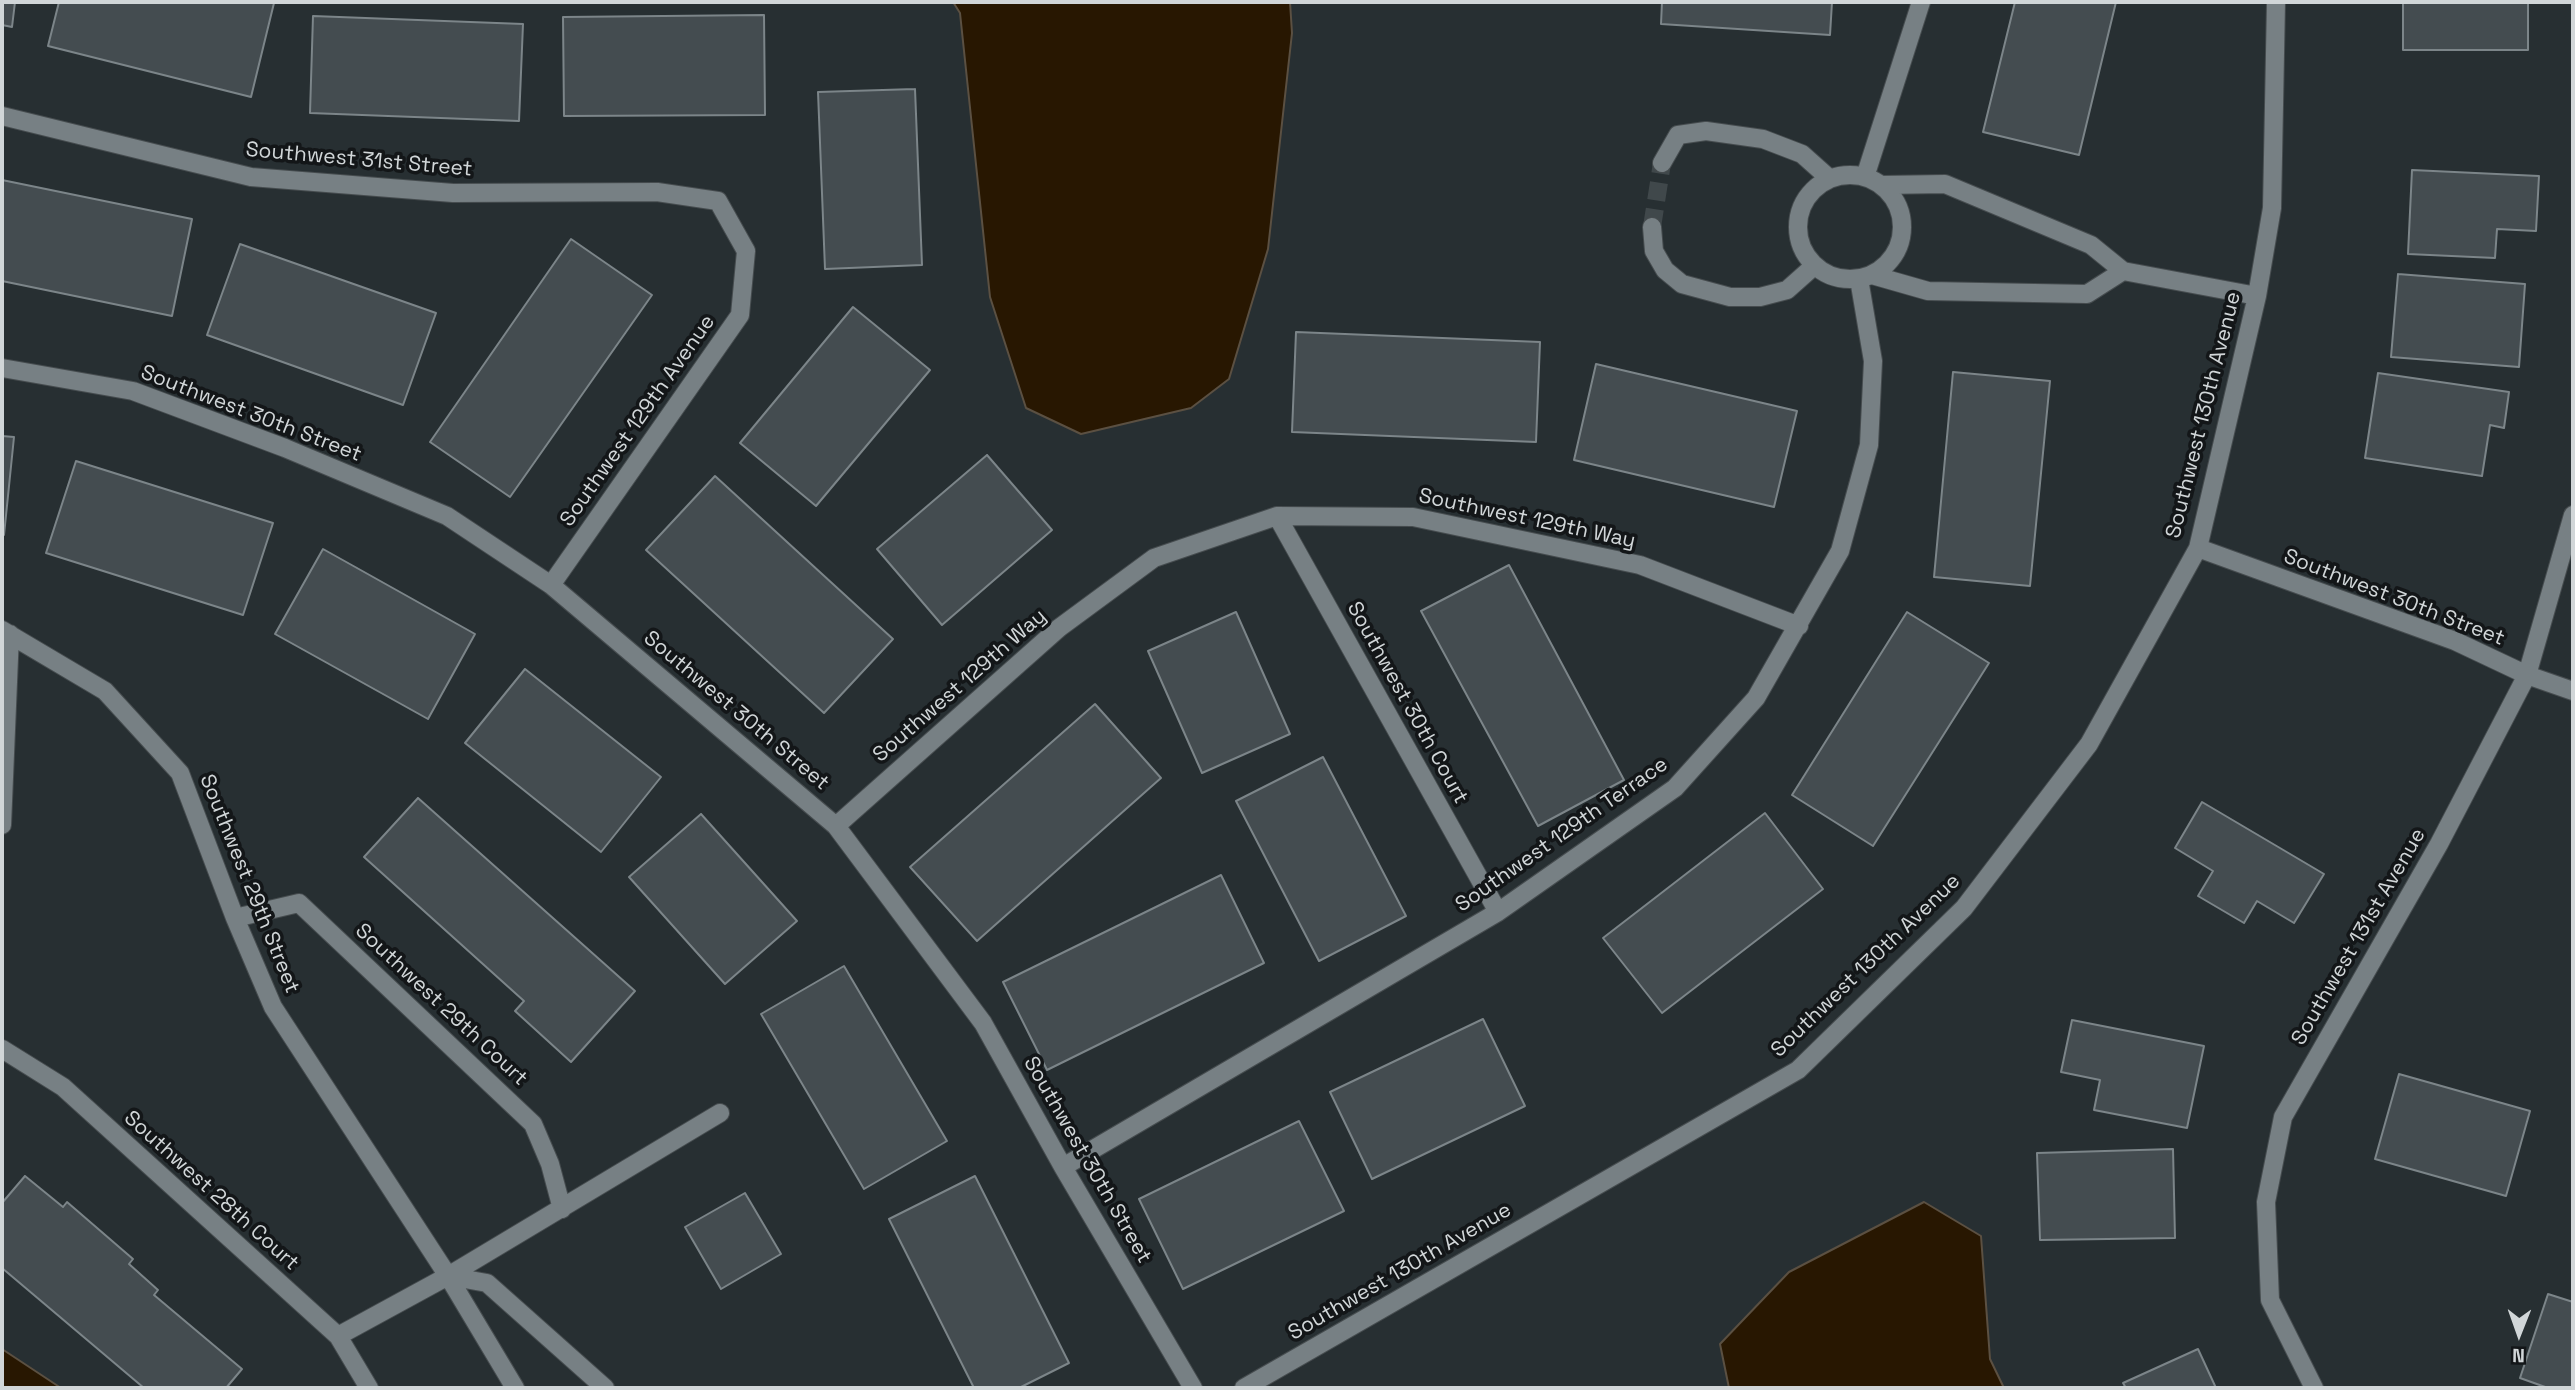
<!DOCTYPE html>
<html>
<head>
<meta charset="utf-8">
<style>
	body { margin:0 }
	#map { position:relative; width:2575px; height:1390px; overflow:hidden; background:#272f32; font-family:"Space Grotesk",sans-serif }
	canvas { display:block }
	.frame { position:absolute; inset:0; border:4px solid #d1d6d8; pointer-events:none }
	.north { position:absolute; left:2484px; top:1299px; width:70px; height:70px; -webkit-text-stroke:5px #131618; paint-order:stroke; rotate:181deg; font-size:19px; font-weight:700; line-height:28px; text-align:center; color:#d1d6d8 }
	.north::after { content:''; display:block; margin:auto; width:24px; height:32px; background:#d1d6d8; clip-path:polygon(50% 0,100% 100%,50% 72%,0 100%) }
</style>
</head>
<body>
<div id="map">
<canvas width="2575" height="1390"></canvas>
<div class="frame"></div>
<div class="north">N</div>
</div>
<script>
const ctx = document.querySelector('canvas').getContext('2d');
ctx.lineJoin = 'round';
function paint(path, color) {
  ctx.fillStyle = color;
  ctx.fill(path, 'evenodd');
}
function shape(rows) {
  const path = new Path2D();
  for (const r of rows) {
    if (r.length === 3) {
      path.moveTo(r[0] + r[2], r[1]);
      path.arc(r[0], r[1], r[2], 0, 2 * Math.PI);
      continue;
    }
    path.moveTo(r[0], r[1]);
    for (let i = 2; i < r.length; i += 2) path.lineTo(r[i], r[i + 1]);
  }
  return path;
}
function strokePath(path, color, width, dash) {
  ctx.strokeStyle = color;
  ctx.lineWidth = width;
  ctx.lineCap = dash ? 'butt' : 'round';
  ctx.setLineDash(dash || []);
  ctx.stroke(path);
}
function drawText(font, color, halo, rows, align = 'center') {
  ctx.font = font + ' "Space Grotesk",sans-serif';
  ctx.lineWidth = 7;
  ctx.setLineDash([]);
  ctx.textBaseline = 'middle';
  ctx.strokeStyle = halo;
  ctx.fillStyle = color;
  for (const [text, x, y, turn = 0] of rows) {
    ctx.save();
    ctx.translate(x, y);
    ctx.rotate((+turn || 0) * Math.PI / 180);
    ctx.textAlign = isNaN(turn) ? turn : align;
    if (halo) ctx.strokeText(text, 0, 0);
    ctx.fillText(text, 0, 0);
    ctx.restore();
  }
}
const water = shape([
	[953,2,1290,2,1292,33,1268,249,1229,379,1191,408,1081,434,1026,408,990,297,960,13,953,2],
	[1924,1202,1981,1236,1990,1359,2004,1388,1729,1388,1720,1344,1789,1272,1924,1202],
	[2,1349,61,1388,2,1388,2,1349]
]);
const building = shape([
	[2,2,15,2,12,27,2,25,2,2],
	[59,2,269,2,274,3,251,97,48,46,59,2],
	[1662,2,1832,2,1830,35,1661,24,1662,2],
	[2015,2,2116,2,2079,155,1983,132,2015,2],
	[2403,2,2528,2,2528,50,2403,50,2403,2],
	[764,15,765,115,564,116,563,17,764,15],
	[313,16,523,24,519,121,310,113,313,16],
	[915,89,922,265,825,269,818,92,915,89],
	[2412,170,2539,176,2536,231,2497,229,2495,258,2408,254,2412,170],
	[2,180,192,219,172,316,2,281,2,180],
	[571,239,652,295,510,497,430,442,571,239],
	[240,244,436,313,403,405,207,335,240,244],
	[2398,274,2525,284,2519,367,2391,357,2398,274],
	[853,307,930,370,816,506,740,443,853,307],
	[1296,332,1540,342,1536,442,1292,432,1296,332],
	[1596,364,1797,411,1774,507,1574,460,1596,364],
	[1953,372,2050,381,2030,586,1934,577,1953,372],
	[2378,373,2509,392,2504,428,2490,425,2482,476,2365,458,2378,373],
	[2,436,14,437,4,535,2,535,2,436],
	[987,455,1052,530,942,625,877,549,987,455],
	[76,461,273,523,243,615,46,553,76,461],
	[715,476,893,639,824,713,646,550,715,476],
	[323,549,475,634,428,719,275,634,323,549],
	[1509,565,1624,780,1538,826,1421,611,1509,565],
	[1236,612,1290,734,1202,773,1148,651,1236,612],
	[1907,612,1989,663,1873,846,1792,795,1907,612],
	[525,669,661,777,601,852,465,743,525,669],
	[1095,704,1161,778,977,941,910,867,1095,704],
	[1323,757,1406,916,1319,961,1236,801,1323,757],
	[418,798,635,991,571,1062,515,1011,524,1001,364,857,418,798],
	[2202,802,2324,874,2294,923,2257,901,2244,923,2198,896,2213,871,2175,848,2202,802],
	[1765,813,1823,889,1662,1013,1603,938,1765,813],
	[701,814,797,921,725,984,629,877,701,814],
	[1221,875,1264,963,1047,1070,1003,982,1221,875],
	[844,966,947,1141,864,1189,761,1014,844,966],
	[1483,1019,1525,1106,1372,1179,1330,1092,1483,1019],
	[2072,1020,2204,1046,2187,1128,2094,1110,2100,1080,2061,1072,2072,1020],
	[2399,1074,2530,1111,2506,1196,2375,1159,2399,1074],
	[1299,1121,1344,1211,1183,1289,1139,1199,1299,1121],
	[2173,1149,2175,1238,2040,1240,2037,1153,2173,1149],
	[25,1176,63,1207,67,1202,133,1259,129,1264,158,1290,154,1295,242,1369,226,1388,144,1388,2,1268,2,1203,25,1176],
	[975,1176,1069,1363,1019,1388,974,1388,889,1219,975,1176],
	[745,1193,781,1254,721,1289,685,1227,745,1193],
	[2548,1294,2573,1302,2573,1388,2548,1388,2520,1378,2548,1294],
	[2198,1349,2216,1388,2126,1388,2123,1383,2198,1349]
]);
const minorTunnel = shape([
	[1652,227,1662,163]
]);
const minor = shape([
	[2,116,251,177,453,193,657,192,718,201,746,251,740,315,551,585],
	[1662,163,1678,135,1706,131,1763,139,1802,154,1830,179],
	[1850,227,52],
	[1865,177,1921,2],
	[1881,185,1945,184,2091,245,2123,271,2257,296],
	[1652,227,1654,251,1665,270,1682,284,1730,297,1760,297,1787,290,1814,266],
	[1872,275,1928,291,2087,294,2123,271],
	[2,368,133,391,285,448,447,516,551,585,836,826,983,1023,1063,1167,1193,1388],
	[1277,516,1498,912],
	[2198,548,2455,641,2527,675,2573,691],
	[2,630,105,691,180,773,235,918,273,1007,448,1276,515,1388],
	[2,825,10,634],
	[836,826,1059,628,1154,558,1277,516,1413,517,1640,565,1799,626],
	[235,918,299,903,533,1124,550,1164,562,1209],
	[2,1049,63,1087,338,1336,369,1388],
	[1063,1167,1498,912,1675,788,1756,698,1840,551,1869,445,1873,361,1859,279],
	[448,1276,487,1283,605,1388],
	[338,1336,448,1276,720,1113],
	[1244,1388,1798,1070,1964,908,2089,744,2198,548,2257,296,2272,208,2276,2],
	[2314,1388,2270,1300,2266,1202,2283,1117,2439,844,2527,675,2573,515]
]);
const streetNames = [
	["Southwest 31st Street",359,160,5],
	["Southwest 30th Street",251,414,21],
	["Southwest 130th Avenue",2204,415,-76],
	["Southwest 129th Avenue",638,421,-55],
	["Southwest 129th Way",1527,519,12],
	["Southwest 30th Street",2394,598,21],
	["Southwest 129th Way",960,686,-41],
	["Southwest 30th Court",1407,703,61],
	["Southwest 30th Street",736,711,40],
	["Southwest 129th Terrace",1562,835,-35],
	["Southwest 29th Street",249,884,68],
	["Southwest 131st Avenue",2359,937,-60],
	["Southwest 130th Avenue",1866,966,-44],
	["Southwest 29th Court",441,1005,43],
	["Southwest 30th Street",1087,1160,60],
	["Southwest 28th Court",211,1191,42],
	["Southwest 130th Avenue",1400,1272,-30]
];
paint(water, '#281701');
strokePath(water, '#5b5042', 2);
paint(building, '#444c50');
strokePath(building, '#7c8589', 2);
strokePath(minorTunnel, '#40484b', 18, [18, 9]);
strokePath(minor, '#464c4f', 20);
strokePath(minor, '#778084', 18);
drawText('21px', '#d1d6d8', '#131618', streetNames);
</script>
</body>
</html>
